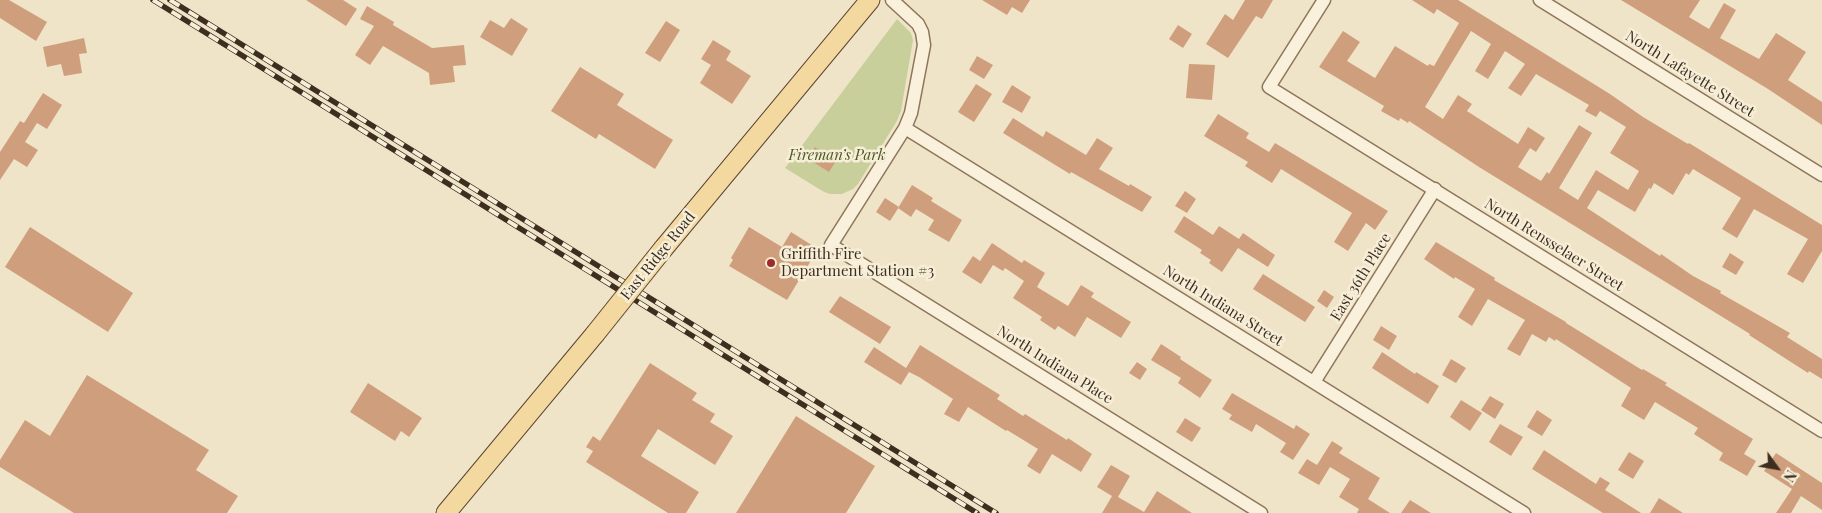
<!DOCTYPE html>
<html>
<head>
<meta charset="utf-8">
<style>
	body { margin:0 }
	#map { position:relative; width:1822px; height:513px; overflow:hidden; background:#f0e4c8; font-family:"Playfair Display",serif }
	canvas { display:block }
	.north { position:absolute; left:1752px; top:443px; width:50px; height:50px; -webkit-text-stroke:4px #f7eed8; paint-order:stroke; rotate:122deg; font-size:14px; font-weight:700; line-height:20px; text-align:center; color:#3d2e20 }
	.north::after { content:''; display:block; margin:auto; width:18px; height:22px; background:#3d2e20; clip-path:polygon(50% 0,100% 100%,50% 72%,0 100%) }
</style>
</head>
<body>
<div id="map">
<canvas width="1822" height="513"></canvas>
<div class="north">N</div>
</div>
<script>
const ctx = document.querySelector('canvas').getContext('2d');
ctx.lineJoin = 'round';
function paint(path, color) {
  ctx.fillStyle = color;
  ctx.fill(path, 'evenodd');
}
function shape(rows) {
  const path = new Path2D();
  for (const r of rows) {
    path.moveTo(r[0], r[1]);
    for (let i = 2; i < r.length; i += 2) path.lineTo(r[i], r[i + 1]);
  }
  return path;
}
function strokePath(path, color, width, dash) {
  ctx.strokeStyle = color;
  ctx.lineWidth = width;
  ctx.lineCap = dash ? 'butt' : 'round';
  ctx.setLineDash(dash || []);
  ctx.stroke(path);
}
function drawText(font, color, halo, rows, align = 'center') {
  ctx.font = font + ' "Playfair Display",serif';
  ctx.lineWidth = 5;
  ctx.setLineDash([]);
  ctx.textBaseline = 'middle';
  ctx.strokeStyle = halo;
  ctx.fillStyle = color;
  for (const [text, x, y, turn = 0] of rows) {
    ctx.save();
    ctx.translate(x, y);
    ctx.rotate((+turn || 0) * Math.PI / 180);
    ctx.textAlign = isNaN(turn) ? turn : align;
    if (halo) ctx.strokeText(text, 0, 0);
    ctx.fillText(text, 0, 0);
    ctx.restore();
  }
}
const green = shape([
	[897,19,911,33,913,40,901,111,897,121,858,184,853,189,842,194,830,194,824,192,785,168]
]);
const building = shape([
	[0,0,9,0,47,22,36,41,0,18],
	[306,0,343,0,357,9,346,26],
	[982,0,1030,0,1022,13,1012,7,1007,15],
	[1245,0,1273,0,1262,19,1256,16,1228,58,1206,44,1225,14,1233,20],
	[1412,0,1458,0,1610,94,1643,117,1688,144,1689,143,1822,225,1822,251,1803,283,1787,274,1808,239,1754,209,1737,238,1722,229,1741,198,1693,169,1689,175,1686,173,1673,195,1654,183,1651,189,1649,188,1635,212,1598,190,1587,208,1660,256,1661,254,1693,276,1721,291,1720,293,1790,333,1787,337,1822,359,1822,379,1809,371,1808,373,1749,335,1750,334,1479,167,1409,121,1408,123,1400,118,1399,121,1381,111,1384,106,1319,67,1343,31,1360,42,1347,61,1375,78,1395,46,1428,66,1429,64,1434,66,1459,23,1437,9,1434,14],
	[1471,31,1491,44,1475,71,1488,79,1505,51,1525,64,1508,88,1521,96,1536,74,1589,105,1585,111,1596,117,1600,111,1626,127,1610,153,1639,171,1628,190,1596,170,1578,200,1559,188,1592,133,1579,125,1549,174,1547,172,1541,181,1518,167,1530,148,1536,152,1545,138,1528,127,1518,144,1467,111,1472,104,1458,95,1443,119,1425,107],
	[1621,0,1700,0,1689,17,1709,29,1724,3,1736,10,1720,38,1759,59,1776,33,1806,52,1788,80,1822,102,1822,125,1768,89],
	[367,6,394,22,393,25,432,48,464,45,466,65,453,66,455,82,430,85,429,73,383,46,370,65,355,55,374,26,360,19],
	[511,18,528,29,512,56,480,37,490,20,504,28],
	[666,21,680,30,660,62,645,53],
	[1178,25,1192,34,1183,48,1169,39],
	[84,38,87,53,79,54,82,73,64,76,61,64,47,67,43,47],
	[713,40,731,51,726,60,751,76,732,104,700,83,711,65,701,59],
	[977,56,993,65,984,79,969,70],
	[1189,64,1215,65,1212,100,1186,98],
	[580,67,624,94,617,105,673,140,655,169,599,134,596,139,551,111],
	[976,84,992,94,974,122,958,112],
	[1012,85,1031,97,1022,113,1002,102],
	[43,93,62,105,47,129,37,123,25,142,38,150,27,167,14,159,0,180,0,152,20,121,24,123],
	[1218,114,1249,133,1246,138,1269,152,1275,143,1388,211,1375,230,1366,223,1348,251,1334,242,1352,213,1281,169,1272,183,1245,166,1248,162,1204,136],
	[1013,118,1043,137,1046,131,1086,155,1097,138,1113,148,1099,169,1129,186,1130,184,1152,197,1142,212,1071,172,1070,174,1003,133],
	[815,147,836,161,829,172,808,159],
	[912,185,933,198,931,201,962,220,949,242,928,230,934,220,916,209,911,217,898,208],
	[1185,191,1196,199,1187,213,1175,206],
	[885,198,899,207,890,221,876,212],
	[1184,216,1213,235,1219,226,1239,239,1243,233,1275,255,1268,267,1238,248,1222,272,1209,263,1211,260,1200,253,1202,250,1174,232],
	[30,227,133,293,108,332,5,267],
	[749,227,782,247,791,232,818,249,787,300,729,266,733,260,731,258],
	[1436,242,1495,278,1494,280,1566,322,1566,323,1642,370,1643,369,1667,383,1665,385,1753,439,1744,454,1756,461,1747,476,1719,460,1723,453,1694,434,1698,428,1655,402,1644,420,1621,406,1631,388,1556,339,1555,341,1549,337,1546,342,1532,334,1520,356,1507,349,1525,320,1488,299,1472,326,1458,317,1475,289,1455,277,1454,279,1424,259],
	[992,243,1022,263,1024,260,1045,273,1037,287,1068,306,1081,285,1094,293,1091,297,1131,322,1121,338,1087,317,1075,337,1058,326,1055,330,1040,320,1042,317,1013,298,1024,281,1005,268,1003,271,993,265,981,284,962,272,973,256,980,261],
	[1730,253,1744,262,1736,275,1722,267],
	[1263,274,1315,307,1305,322,1253,289],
	[1324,290,1334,297,1327,308,1317,301],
	[840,296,891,327,880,344,829,312],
	[1381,326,1397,336,1389,350,1373,340],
	[1161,344,1181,357,1180,359,1212,380,1200,398,1178,383,1181,378,1151,360],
	[920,345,1000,395,997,399,1023,416,1025,414,1067,440,1068,438,1092,454,1081,472,1052,454,1040,474,1027,466,1038,449,1007,430,1006,431,968,407,959,422,944,414,953,399,919,377,909,372,901,385,864,362,874,347,906,368],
	[1382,352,1415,374,1416,372,1439,386,1428,404,1372,368],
	[1451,359,1466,368,1456,383,1442,375],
	[1137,362,1147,369,1140,380,1129,373],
	[650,363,697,393,692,400,715,414,710,422,733,436,715,465,658,429,641,456,699,492,686,513,668,513,586,462,593,451,586,447,593,436,600,441],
	[87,375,209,450,196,470,238,496,227,513,74,513,0,467,0,460,25,420,50,436],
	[368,383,422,418,409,437,401,431,395,441,350,412],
	[1232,393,1294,429,1296,425,1310,434,1293,460,1280,452,1286,443,1256,424,1252,432,1229,419,1232,415,1222,409],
	[1490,396,1504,404,1495,419,1481,410],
	[1461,400,1482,413,1470,431,1450,417],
	[1537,410,1552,420,1542,436,1527,427],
	[796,416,875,466,846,513,736,513],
	[1185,418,1201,428,1192,442,1176,432],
	[1500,424,1523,437,1511,456,1489,442],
	[1332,441,1343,448,1339,453,1380,478,1368,499,1390,513,1357,513,1359,509,1339,497,1350,479,1330,467,1319,485,1298,473,1307,459,1317,465],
	[1544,450,1596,484,1600,477,1610,483,1605,490,1641,513,1603,513,1532,469],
	[1629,452,1644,461,1633,479,1618,470],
	[1776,453,1822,483,1822,510,1801,496,1791,513,1776,513,1792,489,1764,471],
	[1111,465,1130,476,1118,497,1144,512,1157,491,1192,513,1102,513,1112,496,1097,487],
	[1659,498,1683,513,1650,513],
	[1410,500,1431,513,1401,513]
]);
const street = shape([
	[892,0,918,24,922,32,924,45,911,113,905,128,831,245,1261,513],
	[1324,0,1269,87,1822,431],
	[1540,0,1822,175],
	[905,128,1524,513],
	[1314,382,1435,189]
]);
const primary = shape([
	[663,249,870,0],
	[446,513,595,334]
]);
const rail = shape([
	[153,0,977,513],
	[170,0,996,513]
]);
const primaryBridge = shape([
	[595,334,663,249]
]);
const markers = [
	[771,263,5,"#9e2a2b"]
];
const streetNames = [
	["North Lafayette Street",1690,74,32],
	["North Rensselaer Street",1554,245,32],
	["East Ridge Road",658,256,-51],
	["East 36th Place",1361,277,-58],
	["North Indiana Street",1223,306,32],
	["North Indiana Place",1055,365,32]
];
const parkNames = [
	["Fireman’s Park",837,155]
];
const poiNames = [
	["Griffith Fire",781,254],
	["Department Station #3",781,271]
];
paint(green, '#c9cf9b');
paint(building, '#cf9f7d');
strokePath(street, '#8d765c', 15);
strokePath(primary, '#5b4430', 21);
strokePath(street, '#faf1dc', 12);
strokePath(primary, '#f3d9a0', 19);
strokePath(rail, '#3d2e20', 5.5);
strokePath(rail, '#f7eed8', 4, [11]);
strokePath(primaryBridge, '#5b4430', 21, []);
strokePath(primaryBridge, '#f3d9a0', 19);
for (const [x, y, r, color] of markers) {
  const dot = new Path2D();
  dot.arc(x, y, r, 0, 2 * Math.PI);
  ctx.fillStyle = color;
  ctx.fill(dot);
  strokePath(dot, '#f7eed8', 2);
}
drawText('15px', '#3d2e20', '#f7eed8', streetNames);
drawText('italic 15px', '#4d5a26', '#f7eed8', parkNames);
drawText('15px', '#3d2e20', '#f7eed8', poiNames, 'left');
</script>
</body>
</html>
